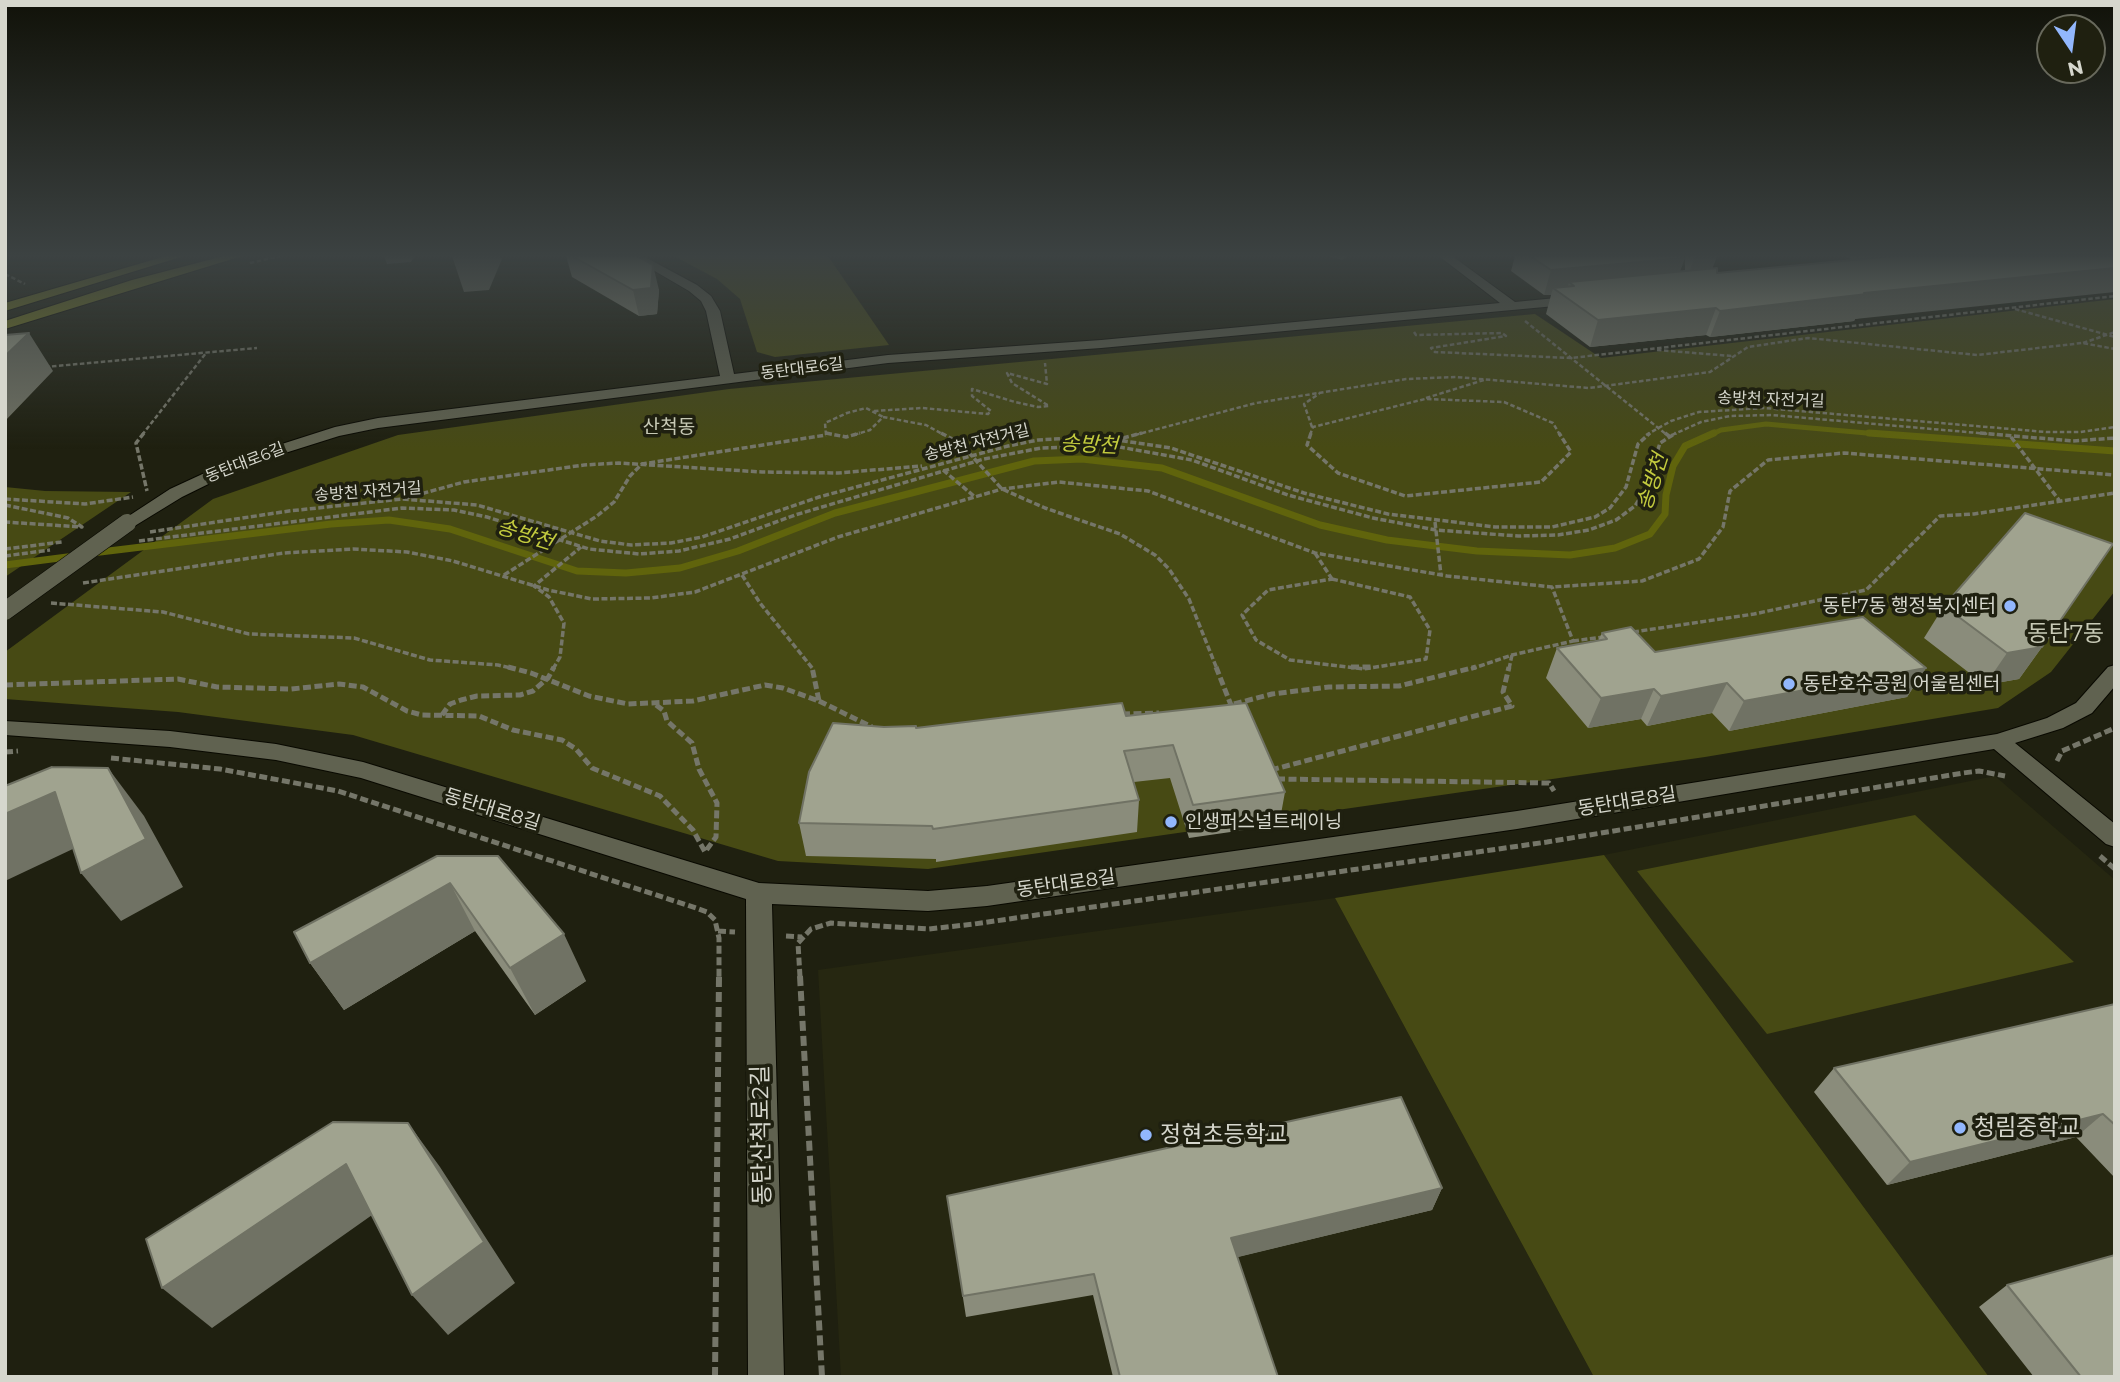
<!DOCTYPE html>
<html>
<head>
<meta charset="utf-8">
<style>
	body { margin:0 }
	#map { position:relative; width:2120px; height:1382px; overflow:hidden; background:#1f2010; font-family:Montserrat,sans-serif }
	canvas { display:block }
	.frame { position:absolute; inset:0; border:7px solid #d6d7cd; pointer-events:none }
	.north { position:absolute; left:2036px; top:14px; width:70px; height:70px; box-sizing:border-box; background:#1f2010; border:2px solid #68695c; border-radius:50%; rotate:167deg; font-size:19px; font-weight:700; line-height:28px; text-align:center; color:#d6d7cd }
	.north::after { content:''; display:block; margin:auto; width:24px; height:32px; background:#92b7fd; clip-path:polygon(50% 0,100% 100%,50% 72%,0 100%) }
</style>
</head>
<body>
<div id="map">
<canvas width="2120" height="1382"></canvas>
<div class="frame"></div>
<div class="north">N</div>
</div>
<script>
const ctx = document.querySelector('canvas').getContext('2d');
ctx.lineJoin = 'round';
function paint(path, color) {
  ctx.fillStyle = color;
  ctx.fill(path, 'evenodd');
}
function shape(rows) {
  const path = new Path2D();
  for (const r of rows) {
    path.moveTo(r[0], r[1]);
    for (let i = 2; i < r.length; i += 2) path.lineTo(r[i], r[i + 1]);
  }
  return path;
}
function strokePath(path, color, width, dash) {
  ctx.strokeStyle = color;
  ctx.lineWidth = width;
  ctx.lineCap = dash ? 'butt' : 'round';
  ctx.setLineDash(dash || []);
  ctx.stroke(path);
}
function drawText(font, color, halo, rows, align = 'center') {
  ctx.font = font + ' Montserrat,"Noto Sans KR",sans-serif';
  ctx.lineWidth = 7;
  ctx.setLineDash([]);
  ctx.textBaseline = 'middle';
  ctx.strokeStyle = halo;
  ctx.fillStyle = color;
  for (const [text, x, y, turn = 0] of rows) {
    ctx.save();
    ctx.translate(x, y);
    ctx.rotate((+turn || 0) * Math.PI / 180);
    ctx.textAlign = isNaN(turn) ? turn : align;
    if (halo) ctx.strokeText(text, 0, 0);
    ctx.fillText(text, 0, 0);
    ctx.restore();
  }
}
const built = shape([
	[1995,776,2115,880,2115,1377,1989,1377,1604,855],
	[1335,898,1594,1377,841,1377,818,970]
]);
const green = shape([
	[674,256,828,256,889,345,775,357,757,352,740,299,717,279],
	[2115,299,2115,591,2051,672,1998,708,1705,757,928,869,778,861,353,735,178,712,5,699,5,652,213,499,398,435,729,389,1535,314,1601,358],
	[5,487,45,491,131,492,5,577],
	[1915,815,2074,962,1767,1034,1637,871],
	[1604,855,1989,1377,1594,1377,1335,898]
]);
const streamFar1 = shape([
	[1710,435,1721,430,1766,424,1889,435]
]);
const stream = shape([
	[1869,433,2115,451],
	[92,553,331,524,389,520,450,529,577,571,626,573,680,568,738,551,835,513,1034,461,1082,459,1162,468,1320,525,1387,540,1477,551,1570,555,1615,548,1650,534,1665,514,1666,495,1673,466,1685,446,1714,433],
	[5,565,75,556]
]);
const pathFar3 = shape([
	[250,263,280,256],
	[5,274,25,284],
	[2015,309,2115,337],
	[1525,321,1667,435],
	[1414,332,1416,335,1502,333,1506,336,1431,348,1435,352,1571,358,2115,296],
	[2083,343,2115,332],
	[1657,350,1732,356],
	[45,367,257,348],
	[1426,398,1484,380],
	[874,411,922,408,988,414,991,411,972,396,972,389,1015,402,1038,407,1049,406,1012,383,1007,373,1047,384,1045,363],
	[883,417,926,425,944,435],
	[1312,427,1304,404,1320,393],
	[142,435,206,353],
	[826,435,825,423,847,413,866,408,883,417],
	[854,435,870,430,883,417],
	[1135,435,1256,403,1406,379,1456,377,1589,388,1710,372,1748,347,1808,338,1977,355,2082,343,2115,349],
	[1310,435,1313,427,1425,399,1504,402,1553,423,1560,435],
	[1646,435,1671,421,1699,412,1764,408,2046,432,2080,432,2115,427],
	[1672,435,1701,422,1730,416,1772,415,2001,435]
]);
const pathFar2 = shape([
	[144,433,136,443,147,491],
	[826,433,846,437,860,433],
	[941,433,960,443,1002,489,1045,508,1120,534,1155,555,1169,569,1189,599,1217,669],
	[1311,433,1307,445,1338,473,1405,496,1541,482,1571,452,1559,433],
	[1665,433,1669,436],
	[1980,433,2073,441,2115,438],
	[2011,437,2059,500],
	[1123,438,1142,433],
	[943,470,975,497],
	[406,498,464,482,584,465,619,463,762,472,838,473,922,466],
	[5,499,85,504,133,497],
	[5,505,68,518,82,527,5,522],
	[1435,522,1441,575],
	[150,532,289,511,402,499,477,505,600,541,631,545,671,543,702,537,819,497,1008,446,1038,440,1073,438,1117,440,1171,448,1304,493,1388,514,1495,527,1552,527,1595,517,1610,508,1626,487,1638,444,1650,433],
	[139,541,402,508,454,510,487,517,589,549,639,554,679,551,730,539,795,515,984,459,1041,448,1114,446,1192,460,1288,495,1373,518,1436,530,1518,536,1558,535,1589,530,1616,520,1635,506,1645,490,1660,443,1676,433],
	[5,549,62,542],
	[1315,553,1332,579],
	[5,556,50,550],
	[504,575,597,516,614,502,630,476,642,464,826,435],
	[742,575,760,603,813,669],
	[1332,579,1410,597,1430,630,1426,659,1364,669,1290,660,1256,640,1242,615,1268,590,1332,579],
	[83,583,284,553,353,549,407,552,453,561,548,590,592,599,651,598,695,592,838,537,1002,489,1059,482,1148,491,1315,553,1447,576,1552,587,1642,581,1699,559,1723,527,1730,491,1768,460,1844,453,2115,475],
	[51,603,163,612,249,634,354,638,430,660,498,665,515,669],
	[1633,632,1754,614,1866,590,1940,516,1974,514,2115,493],
	[1573,641,1603,637],
	[553,669,560,657,564,623,549,597,534,586,581,547],
	[1471,669,1512,655,1573,641,1552,587],
	[1509,669,1512,655]
]);
const pathFar1 = shape([
	[508,667,531,673,589,696,628,704,693,701,765,685,783,688,819,701,812,667],
	[1216,667,1231,705],
	[1351,667,1374,667],
	[5,685,178,679,217,687,291,689,339,684,363,687,407,711,422,715,479,716,513,730,562,740,576,749,592,768,660,796,693,830,705,852,716,837,717,803,699,769,692,743,667,721,664,711,656,705],
	[819,701,872,727],
	[1234,704,1272,694,1329,687,1399,686,1476,667],
	[1122,714,1159,713],
	[442,715,450,704,461,700,477,696,520,695,533,691,548,678,554,667],
	[5,752,18,751],
	[111,758,220,769,338,791,696,908,707,912,715,920,719,938,719,977],
	[2057,761,2062,751,2115,728],
	[1271,770,1512,706,1503,692,1509,667],
	[1277,779,1549,783,1554,791],
	[2100,856,2115,869],
	[718,931,735,932],
	[786,936,802,937],
	[800,977,798,943,811,929,831,923,929,929,974,924,1547,842,1963,773,1979,771,2005,776]
]);
const path = shape([
	[800,976,822,1377],
	[715,1377,719,976]
]);
const minor = shape([
	[629,256,643,256,697,285,711,296,720,311,734,374,888,355,1101,340,1500,303,1439,256,1452,256,1515,302,1577,296,1583,300,1577,304,1101,348,888,363,378,428,339,436,247,465,182,497,133,527,127,528,118,523,170,489,235,459,335,427,378,418,720,376,706,311,701,301,689,291,629,256],
	[1328,256,1348,256,1342,260,1328,256],
	[2115,665,2115,686,2092,713,2063,728,2015,743,2115,824,2115,847,2106,844,1994,749,1517,829,987,906,928,911,772,904,784,1377,748,1377,746,899,361,778,276,760,170,747,5,735,5,721,170,731,276,744,363,762,759,883,928,891,987,886,1517,811,1997,734,2047,718,2076,703,2108,667,2115,665]
]);
const major = shape([
	[166,256,184,256,5,311,5,303,166,256],
	[224,256,242,256,5,329,5,321,132,280,224,256]
]);
const minorBridge = shape([
	[5,611,127,523]
]);
const wall = shape([
	[566,256,637,256,659,290,657,314,639,316,572,277],
	[1515,256,1680,256,1680,272,1685,271,1685,256,1717,256,1712,269,1717,273,1857,259,1851,259,1845,256,2115,256,1855,319,1854,321,1710,337,1706,335,1590,347,1546,314,1551,295,1544,295,1511,271],
	[1944,606,2042,647,2019,679,1985,685,1924,638],
	[1602,633,1655,652,1926,668,1907,697,1729,731,1712,713,1647,726,1641,719,1588,728,1546,678,1557,648,1598,641],
	[1126,716,1285,792,1279,825,1189,838,1170,778,1134,782,1139,800,1137,832,936,862,936,859,806,856,799,823,884,727,916,728],
	[437,856,586,981,535,1015,475,931,344,1010,310,963],
	[2115,1004,2115,1178,2076,1137,1887,1185,1814,1092,1834,1068],
	[1442,1188,1432,1210,1237,1257,1278,1377,1113,1377,1093,1295,966,1317,947,1196],
	[2007,1285,2115,1377,2034,1377,1979,1307]
]);
const shadedWall = shape([
	[384,256,415,256,411,262,387,264],
	[452,256,500,256,502,259,489,290,464,292],
	[1695,256,1717,256,1708,280,1686,282],
	[1685,258,1676,283,1574,286,1569,282,1566,293,1553,288,1551,295,1544,295,1551,270],
	[653,265,659,290,657,314,639,316,633,290],
	[2115,268,2115,292,1855,319,1854,321,1710,337,1720,311,1864,293],
	[1716,308,1706,335,1590,347,1598,320],
	[29,333,53,371,5,421,5,356],
	[2042,647,2019,679,1985,685,2007,653],
	[1926,668,1907,697,1729,731,1744,701],
	[1727,683,1712,713,1647,726,1661,696],
	[1654,689,1641,719,1588,728,1601,698],
	[108,768,144,816,183,887,121,921,81,873],
	[55,792,94,839,5,881,5,814],
	[450,883,475,931,344,1010,310,963],
	[564,934,586,981,535,1015,510,968],
	[2103,1114,2076,1137,1887,1185,1910,1162],
	[408,1123,440,1167,515,1283,448,1335,412,1295],
	[346,1164,382,1208,212,1328,162,1288],
	[1442,1188,1432,1210,1226,1260,1231,1238]
]);
const building = shape([
	[572,256,637,256,653,265,651,288,633,290,572,256],
	[1530,256,1680,256,1685,258,1551,270,1530,256],
	[1894,256,2115,256,2115,268,1864,293,1867,294,1720,311,1716,308,1598,320,1553,288,1574,286,1569,282,1717,268,1717,273,1894,256],
	[29,333,5,356,5,335,29,333],
	[2025,513,2113,544,2042,647,2007,653,1944,606,2025,513],
	[1863,617,1926,668,1744,701,1727,683,1661,696,1654,689,1601,698,1557,648,1607,639,1602,633,1631,627,1655,652,1863,617],
	[1122,703,1126,716,1246,703,1285,792,1193,805,1173,745,1124,751,1139,800,933,829,932,826,799,823,809,772,833,723,884,727,916,726,916,728,1122,703],
	[52,767,108,768,146,839,81,873,55,792,5,814,5,786,52,767],
	[437,856,498,856,564,934,510,968,450,883,310,963,294,932,437,856],
	[2115,1004,2115,1125,2103,1114,1910,1162,1834,1068,2115,1004],
	[1401,1097,1442,1188,1231,1238,1278,1377,1120,1377,1094,1274,963,1296,947,1196,1401,1097],
	[333,1122,408,1123,484,1242,412,1295,346,1164,162,1288,146,1239,333,1122],
	[2115,1255,2115,1377,2081,1377,2007,1285,2115,1255]
]);
const markers = [
	[2010,606,7,"#92b7fd"],
	[1789,684,7,"#92b7fd"],
	[1171,822,7,"#92b7fd"],
	[1960,1128,7,"#92b7fd"],
	[1146,1135,7,"#92b7fd"]
];
const farStreetnames = [
	["동탄대로6길",802,369,-7],
	["송방천 자전거길",1771,400,2],
	["송방천 자전거길",977,443,-14],
	["동탄대로6길",245,463,-21],
	["송방천 자전거길",368,492,-4]
];
const farQuarternames = [
	["산척동",669,427]
];
const poiNames = [
	["동탄7동 행정복지센터",1996,606,"right"],
	["동탄호수공원 어울림센터",1803,684],
	["인생퍼스널트레이닝",1185,822]
];
const streetNames = [
	["동탄대로8길",1627,802,-9],
	["동탄대로8길",492,810,17],
	["동탄대로8길",1066,884,-8]
];
const waterNames = [
	["송방천",1089,445,3],
	["송방천",1653,482,-72],
	["송방천",525,535,18]
];
const quarterNames = [
	["동탄7동",2066,634]
];
const nearPoinames = [
	["청림중학교",1974,1128],
	["정현초등학교",1160,1135]
];
const nearStreetnames = [
	["동탄산척로2길",762,1135,-91]
];
paint(built, '#262711');
paint(green, '#474a14');
strokePath(streamFar1, '#60640c', 5);
strokePath(stream, '#60640c', 7);
strokePath(minor, '#090901', 2);
strokePath(major, '#090901', 2);
strokePath(pathFar3, '#757669', 2.5, [4.5, 2.5]);
strokePath(pathFar2, '#757669', 3.5, [6, 2.5]);
strokePath(pathFar1, '#757669', 5, [8, 3.5]);
strokePath(path, '#757669', 6, [10, 5]);
paint(minor, '#606250');
paint(major, '#7d8121');
strokePath(minorBridge, '#090901', 19, []);
strokePath(minorBridge, '#606250', 18);
paint(wall, '#8a8c7b');
paint(shadedWall, '#707264');
paint(building, '#a0a38f');
strokePath(building, '#707264', 2);
const sky = ctx.createLinearGradient(0, 0, 0, 449);
sky.addColorStop(0, '#111209');
sky.addColorStop(0.57, '#3c4242');
sky.addColorStop(1, '#3c424200');
ctx.fillStyle = sky;
ctx.fillRect(0, 0, 2120, 449);
for (const [x, y, r, color] of markers) {
  const dot = new Path2D();
  dot.arc(x, y, r, 0, 2 * Math.PI);
  ctx.fillStyle = color;
  ctx.fill(dot);
  strokePath(dot, '#1f2010', 2.5);
}
drawText('16px', '#d6d7cd', '#1f2010', farStreetnames);
drawText('19px', '#c7c9b5', '#1f2010', farQuarternames);
drawText('19px', '#d6d7cd', '#1f2010', poiNames, 'left');
drawText('19px', '#d6d7cd', '#1f2010', streetNames);
drawText('italic 21px', '#c3cb3e', '#1f2010', waterNames);
drawText('23px', '#c7c9b5', '#1f2010', quarterNames);
drawText('23px', '#d6d7cd', '#1f2010', nearPoinames, 'left');
drawText('23px', '#d6d7cd', '#1f2010', nearStreetnames);
</script>
</body>
</html>
